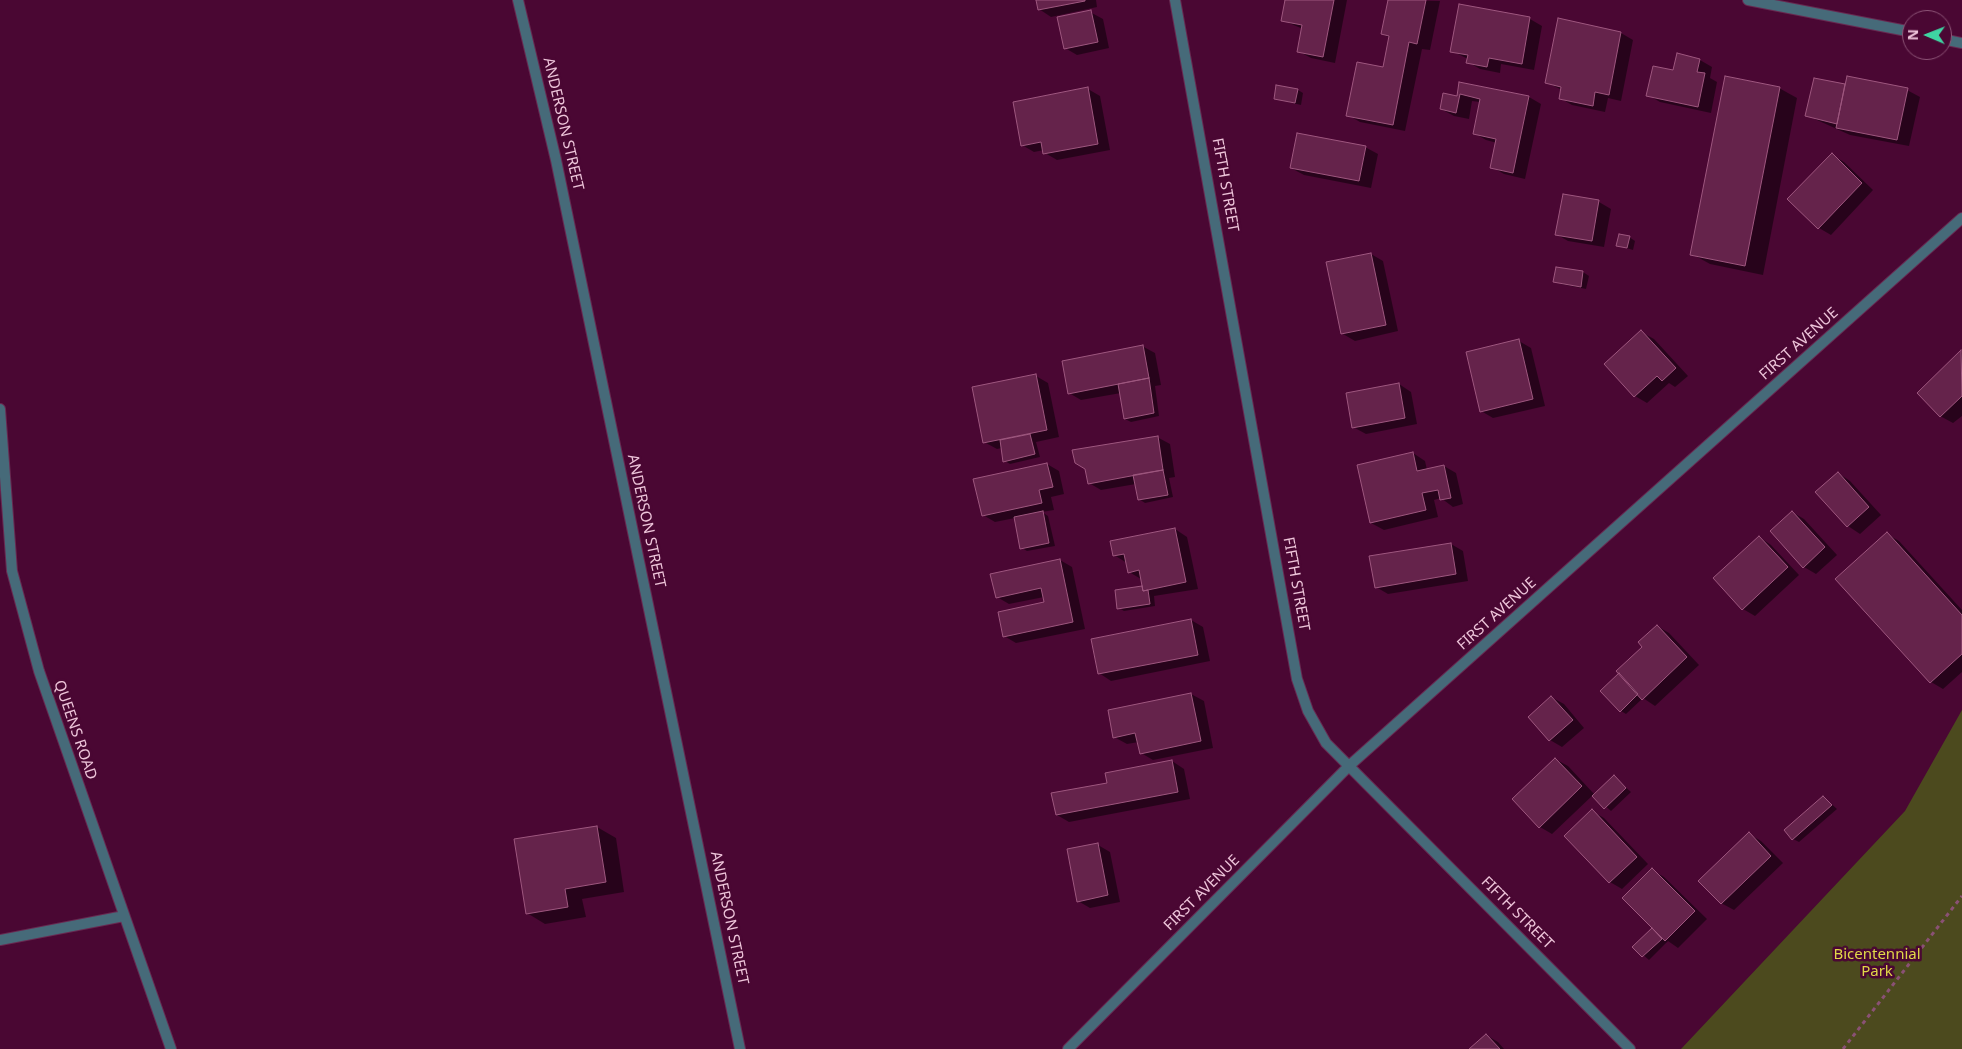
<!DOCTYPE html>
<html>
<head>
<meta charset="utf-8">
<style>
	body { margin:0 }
	#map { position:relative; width:1962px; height:1049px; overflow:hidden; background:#4a0733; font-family:"Noto Sans",sans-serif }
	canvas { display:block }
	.north { position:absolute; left:1902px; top:10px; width:50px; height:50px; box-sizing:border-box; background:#4a0733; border:1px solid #8c5376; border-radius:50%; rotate:271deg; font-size:14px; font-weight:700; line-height:20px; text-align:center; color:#eec5da }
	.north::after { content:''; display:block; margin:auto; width:18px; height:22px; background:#3fd4a2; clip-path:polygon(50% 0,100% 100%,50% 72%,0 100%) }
</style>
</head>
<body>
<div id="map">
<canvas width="1962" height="1049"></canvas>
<div class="north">N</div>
</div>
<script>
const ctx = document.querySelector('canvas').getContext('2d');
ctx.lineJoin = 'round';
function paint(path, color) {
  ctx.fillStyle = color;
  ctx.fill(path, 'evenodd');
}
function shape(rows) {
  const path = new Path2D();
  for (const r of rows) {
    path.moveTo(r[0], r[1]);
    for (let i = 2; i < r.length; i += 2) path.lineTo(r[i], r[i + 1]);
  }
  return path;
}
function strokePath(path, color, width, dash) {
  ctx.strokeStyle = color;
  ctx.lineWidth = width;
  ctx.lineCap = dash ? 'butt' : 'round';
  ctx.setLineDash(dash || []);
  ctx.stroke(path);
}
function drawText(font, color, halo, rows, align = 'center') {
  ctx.font = font + ' "Noto Sans",sans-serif';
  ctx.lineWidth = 5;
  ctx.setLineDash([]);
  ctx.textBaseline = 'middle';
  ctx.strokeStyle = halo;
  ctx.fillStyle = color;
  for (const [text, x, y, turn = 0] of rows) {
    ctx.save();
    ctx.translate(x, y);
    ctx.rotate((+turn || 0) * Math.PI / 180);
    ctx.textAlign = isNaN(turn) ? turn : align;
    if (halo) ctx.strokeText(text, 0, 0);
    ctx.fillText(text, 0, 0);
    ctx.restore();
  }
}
const green = shape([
	[1962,710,1962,1049,1681,1049,1905,811]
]);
const shadow = shape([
	[1037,0,1096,0,1097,7,1051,17,1039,9],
	[1286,0,1347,0,1335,63,1311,58,1298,51,1303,29,1282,20],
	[1389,0,1440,1,1430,50,1422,49,1405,131,1360,122,1348,115,1384,68,1390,38,1382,34],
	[1090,12,1103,19,1109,48,1077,55,1065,48],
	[1530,19,1542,26,1534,70,1501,64,1500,73,1480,69,1468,62,1468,59,1452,51],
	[1621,33,1633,40,1621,101,1608,98,1605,112,1572,105,1560,98,1562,90,1546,82],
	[1700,60,1712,67,1710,78,1717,82,1711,113,1660,102,1648,95,1674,72],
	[1815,79,1846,86,1907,90,1920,97,1909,146,1850,135,1806,115],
	[1460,83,1529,97,1541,104,1525,179,1504,174,1492,167,1497,143,1486,140,1474,133,1480,102,1472,101,1469,119,1454,116,1441,109,1458,98],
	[1779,88,1797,98,1763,275,1710,264,1692,254],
	[1088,89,1100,96,1110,150,1057,160,1045,153,1044,150,1034,152,1022,145],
	[1298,90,1303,93,1301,105,1276,99],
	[1365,147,1378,154,1371,188,1304,175,1291,168],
	[1832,155,1844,162,1873,190,1831,235,1819,228],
	[1599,202,1611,209,1604,247,1568,241,1556,234],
	[1629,237,1635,241,1633,250,1617,245],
	[1371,254,1383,261,1398,331,1355,341,1343,334],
	[1557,268,1583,272,1589,276,1586,289,1561,284,1555,281],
	[1641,332,1654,339,1688,376,1675,387,1669,383,1647,403,1635,396],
	[1519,341,1531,348,1545,406,1493,418,1481,411],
	[1142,346,1155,353,1161,385,1155,386,1159,416,1131,422,1125,419,1121,393,1081,400,1069,393],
	[1962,352,1962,416,1953,423,1940,416,1919,393],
	[1036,376,1048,383,1059,437,1036,442,1040,457,1010,464,1005,461,1002,448,997,449,984,442],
	[1399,384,1411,392,1417,424,1366,434,1353,427],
	[1157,437,1170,444,1175,477,1169,478,1173,497,1145,503,1139,499,1136,484,1101,490,1089,483],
	[1413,453,1425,461,1427,470,1444,466,1456,473,1463,504,1453,507,1441,498,1434,500,1438,517,1384,530,1371,523],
	[1047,464,1059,471,1064,494,1051,497,1054,510,1042,512,1048,516,1055,546,1027,551,1022,548,1015,518,995,522,983,515],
	[1838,473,1850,481,1881,515,1860,534,1848,526],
	[1792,512,1804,519,1837,555,1816,574,1804,567],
	[1175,529,1187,537,1198,589,1154,596,1155,606,1124,611,1119,608,1142,588,1144,589,1141,579,1129,572,1127,563,1114,555],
	[1887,534,1899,541,1962,610,1962,672,1943,689,1931,682],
	[1759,537,1771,545,1799,575,1755,616,1743,609],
	[1451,544,1463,551,1468,581,1388,594,1376,587],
	[1060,560,1072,567,1085,629,1016,643,1004,636,1046,603,1044,597,1009,604,997,597],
	[1191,620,1203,627,1210,661,1111,681,1099,673],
	[1657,626,1669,633,1699,665,1655,706,1643,698,1626,714,1621,711,1644,647],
	[1191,694,1204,701,1213,748,1153,760,1141,753,1139,742,1127,744,1114,737,1109,711],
	[1551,697,1564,704,1584,728,1562,747,1550,740,1530,717],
	[1555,759,1568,766,1595,795,1614,777,1631,792,1611,811,1593,795,1552,834,1540,827],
	[1172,761,1184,769,1190,799,1069,822,1057,815,1108,784],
	[1824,797,1837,809,1799,842,1793,839],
	[1592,811,1604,818,1648,864,1622,889,1610,882,1566,836],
	[597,827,616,838,624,892,582,899,586,917,545,924,527,913],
	[1749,834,1761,841,1783,863,1734,910,1721,903],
	[1098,845,1110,852,1120,902,1090,908,1078,901],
	[1652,870,1664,877,1707,919,1678,948,1668,941,1649,960,1634,947,1653,928],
	[1486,1035,1498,1042,1504,1049,1471,1049]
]);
const building = shape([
	[1036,0,1085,0,1085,1,1038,10,1036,0],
	[1285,0,1334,0,1323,57,1297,52,1302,25,1281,21,1285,0],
	[1388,0,1426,0,1417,44,1409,42,1393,125,1346,116,1357,62,1383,67,1389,36,1381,34,1388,0],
	[1459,4,1530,17,1522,64,1489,58,1487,67,1466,63,1468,55,1450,52,1459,4],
	[1091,10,1098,42,1064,49,1057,17,1091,10],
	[1558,18,1621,32,1609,95,1595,92,1593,106,1559,99,1561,87,1545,83,1558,18],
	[1677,53,1700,59,1697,72,1705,73,1698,107,1646,96,1653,66,1673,70,1677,53],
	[1725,76,1780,87,1745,266,1690,255,1725,76],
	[1847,76,1908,88,1897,140,1836,128,1847,76],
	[1814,78,1845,84,1837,124,1805,116,1814,78],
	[1459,82,1529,96,1513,173,1490,168,1496,139,1473,134,1480,99,1460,94,1456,113,1440,109,1443,93,1457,96,1459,82],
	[1276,85,1298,89,1295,103,1274,99,1276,85],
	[1088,87,1098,144,1043,154,1041,142,1021,146,1013,102,1088,87],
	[1297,133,1366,146,1359,181,1290,168,1297,133],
	[1832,153,1862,183,1818,229,1787,199,1832,153],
	[1563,194,1599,200,1592,241,1555,235,1563,194],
	[1619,234,1630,236,1627,248,1616,246,1619,234],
	[1371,253,1386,325,1341,334,1326,262,1371,253],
	[1556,267,1583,271,1581,287,1553,282,1556,267],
	[1641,330,1676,368,1662,381,1657,376,1634,397,1604,364,1641,330],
	[1519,339,1533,399,1480,412,1466,352,1519,339],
	[1143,345,1149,378,1068,394,1062,361,1143,345],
	[1961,350,1962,396,1940,417,1917,393,1961,350],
	[1036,374,1047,430,983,443,972,387,1036,374],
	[1149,378,1154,413,1124,419,1118,384,1149,378],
	[1399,383,1405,418,1352,428,1346,393,1399,383],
	[1030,434,1035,454,1003,462,1000,440,1030,434],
	[1158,436,1163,470,1088,484,1085,469,1075,463,1072,450,1158,436],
	[1413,452,1417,471,1444,465,1451,498,1440,500,1438,490,1422,493,1426,510,1370,523,1357,465,1413,452],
	[1047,463,1053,487,1039,490,1042,503,982,516,973,479,1047,463],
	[1163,470,1168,495,1138,500,1133,475,1163,470],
	[1838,472,1869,507,1847,527,1815,492,1838,472],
	[1043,511,1049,543,1020,549,1014,517,1043,511],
	[1792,511,1825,547,1803,568,1770,531,1792,511],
	[1175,528,1186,582,1143,591,1139,570,1128,573,1124,554,1113,556,1110,541,1175,528],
	[1887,532,1962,615,1962,654,1930,683,1835,579,1887,532],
	[1759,536,1788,567,1742,610,1713,578,1759,536],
	[1451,543,1456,574,1375,588,1369,556,1451,543],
	[1060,559,1073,622,1003,637,998,612,1044,602,1041,588,996,598,990,574,1060,559],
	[1142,586,1143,591,1148,590,1150,604,1117,609,1115,590,1142,586],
	[1191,619,1198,655,1098,674,1091,639,1191,619],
	[1657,625,1687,657,1642,700,1616,671,1642,647,1638,642,1657,625],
	[1619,673,1638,694,1620,712,1600,691,1619,673],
	[1191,693,1201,741,1140,754,1135,733,1113,738,1108,710,1191,693],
	[1551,696,1573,720,1549,741,1528,717,1551,696],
	[1555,758,1582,786,1539,828,1512,799,1555,758],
	[1172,760,1178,792,1056,815,1051,793,1107,783,1105,773,1172,760],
	[1614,775,1626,788,1604,809,1592,796,1614,775],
	[1823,796,1832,805,1792,840,1784,830,1823,796],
	[1592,809,1637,857,1609,883,1564,836,1592,809],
	[597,826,606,882,565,889,568,907,526,914,514,839,597,826],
	[1749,832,1771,856,1721,904,1698,881,1749,832],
	[1098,843,1108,895,1077,902,1067,849,1098,843],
	[1652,868,1695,911,1665,941,1622,898,1652,868],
	[1652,928,1662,939,1642,957,1632,947,1652,928],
	[1486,1034,1500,1049,1469,1049,1486,1034]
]);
const path = shape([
	[1843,1049,1962,896]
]);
const street = shape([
	[518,0,556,160,740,1049],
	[1175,0,1297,679,1308,711,1326,743,1630,1049],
	[1748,0,1912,32],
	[1942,39,1962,43],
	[0,409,12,571,39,671,171,1049],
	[0,940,124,916],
	[1068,1049,1350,765,1962,218]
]);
const streetNames = [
	["ANDERSON STREET",563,124,77],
	["FIFTH STREET",1225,185,80],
	["FIRST AVENUE",1799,344,-42],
	["ANDERSON STREET",646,521,78],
	["FIFTH STREET",1296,584,80],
	["FIRST AVENUE",1497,614,-42],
	["QUEENS ROAD",75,730,71],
	["FIRST AVENUE",1202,893,-45],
	["FIFTH STREET",1517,913,45],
	["ANDERSON STREET",729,918,78]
];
const parkNames = [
	["Bicentennial",1877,955],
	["Park",1877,972]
];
paint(green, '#4c4a1e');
paint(shadow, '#0007');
paint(building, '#65234b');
strokePath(building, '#9e577f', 1);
strokePath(street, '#682951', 12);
strokePath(path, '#8a5174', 3, [4, 4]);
strokePath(street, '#466a79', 10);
drawText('15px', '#eec5da', '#4a0733', streetNames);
drawText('15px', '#e0d848', '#4a0733', parkNames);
</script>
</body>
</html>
